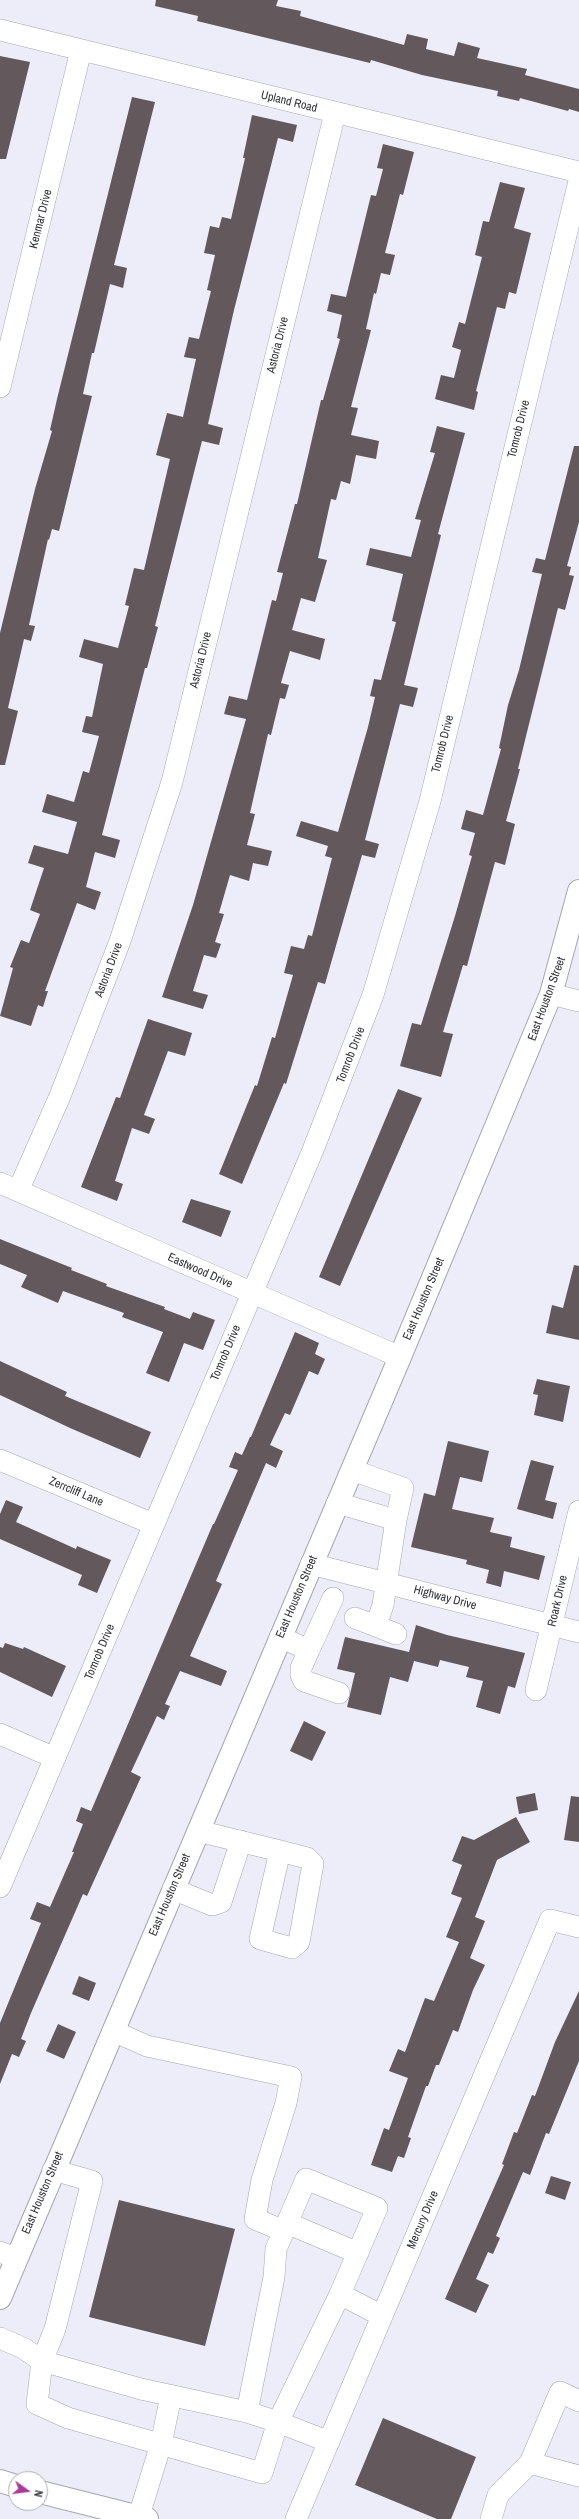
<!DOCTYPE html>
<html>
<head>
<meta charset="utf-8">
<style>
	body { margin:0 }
	#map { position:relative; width:579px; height:2519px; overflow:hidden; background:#ecedf8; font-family:"Archivo Narrow",sans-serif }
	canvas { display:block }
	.north { position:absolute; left:8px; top:2471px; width:40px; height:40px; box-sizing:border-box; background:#fff; border:1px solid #adaeaf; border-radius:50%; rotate:104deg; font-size:11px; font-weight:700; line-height:16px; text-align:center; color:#333438 }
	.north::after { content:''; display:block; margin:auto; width:14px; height:18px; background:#a93b99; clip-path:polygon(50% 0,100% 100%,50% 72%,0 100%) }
</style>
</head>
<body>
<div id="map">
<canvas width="579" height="2519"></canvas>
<div class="north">N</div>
</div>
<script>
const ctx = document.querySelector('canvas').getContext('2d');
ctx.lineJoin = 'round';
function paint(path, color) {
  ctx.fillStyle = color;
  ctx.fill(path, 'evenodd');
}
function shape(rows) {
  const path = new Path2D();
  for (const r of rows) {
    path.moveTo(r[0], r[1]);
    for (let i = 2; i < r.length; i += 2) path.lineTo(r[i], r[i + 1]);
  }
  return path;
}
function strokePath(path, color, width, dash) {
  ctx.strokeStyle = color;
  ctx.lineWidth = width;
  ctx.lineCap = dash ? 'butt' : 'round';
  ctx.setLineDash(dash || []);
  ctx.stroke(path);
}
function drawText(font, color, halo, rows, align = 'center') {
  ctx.font = font + ' "Archivo Narrow",sans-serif';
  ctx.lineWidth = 4;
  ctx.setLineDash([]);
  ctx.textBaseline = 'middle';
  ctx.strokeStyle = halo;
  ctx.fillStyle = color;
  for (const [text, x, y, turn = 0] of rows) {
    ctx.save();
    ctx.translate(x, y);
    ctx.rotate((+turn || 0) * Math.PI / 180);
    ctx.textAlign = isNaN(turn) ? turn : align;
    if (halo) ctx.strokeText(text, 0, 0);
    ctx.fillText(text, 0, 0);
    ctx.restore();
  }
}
const building = shape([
	[156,0,278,0,276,6,301,11,300,16,404,45,407,34,428,39,426,49,454,56,458,42,480,48,477,58,527,69,525,75,579,89,579,112,569,109,568,111,520,98,519,101,497,96,498,91,422,75,371,60,370,63,197,21,198,16,155,6],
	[0,56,30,62,6,159,0,159],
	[132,97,155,102,114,265,127,268,123,288,110,284,94,353,92,353,83,394,92,396,59,531,52,529,49,540,48,539,29,625,35,626,31,641,24,639,8,708,18,711,5,765,0,765,0,633,35,489,52,431,50,430,57,399],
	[252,115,297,125,293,142,278,138,234,310,208,424,223,428,219,445,202,441,155,626,158,627,147,668,145,668,102,835,120,840,115,858,95,852,86,887,101,892,95,910,77,903,45,991,48,991,43,1007,38,1005,31,1026,0,1016,13,968,10,967,21,940,29,943,40,914,30,910,44,868,28,863,34,845,68,854,77,822,42,812,47,794,74,802,83,771,89,773,99,736,82,732,86,716,92,717,103,664,79,657,84,639,118,648,129,606,125,605,134,568,144,570,170,459,156,455,167,413,183,417,196,359,184,357,189,337,199,339,211,291,207,290,215,255,204,253,210,226,219,228,222,217,231,219,245,158,243,158],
	[383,144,414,152,403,195,400,194,385,253,395,255,390,275,381,273,376,294,374,293,366,329,371,330,351,407,358,408,351,435,379,441,376,459,356,455,350,484,341,481,336,500,331,499,318,558,327,560,315,602,301,598,292,630,325,639,320,660,290,651,281,683,289,685,285,699,280,698,271,735,268,734,250,813,255,814,247,845,272,851,268,866,253,863,249,881,230,875,219,913,224,914,215,942,221,944,216,958,204,955,193,991,208,995,203,1009,162,997,193,905,246,719,224,714,229,696,247,700,272,600,276,601,283,573,277,572,295,504,297,504,321,400,323,400,340,339,337,338,342,315,327,311,331,294,346,297,371,195,376,196,383,169,377,168],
	[500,182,525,188,514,228,531,233,516,294,509,292,505,309,497,307,476,391,478,392,474,410,435,399,441,375,454,378,461,350,452,347,459,322,465,324,482,257,475,255,483,221,489,222],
	[437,426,465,433,438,534,441,535,404,685,418,688,413,707,400,704,365,840,379,844,375,858,362,855,325,984,318,982,286,1084,284,1083,242,1184,219,1174,255,1085,257,1086,272,1037,275,1038,293,975,284,973,291,946,304,949,308,935,312,936,332,858,325,856,328,846,296,836,301,821,338,832,368,727,375,697,370,696,374,679,381,680,396,622,392,621,403,574,366,565,370,548,411,557,421,520,415,519,435,453,430,452],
	[574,446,579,446,579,522,567,566,571,567,569,575,574,576,565,610,558,608,528,728,518,769,520,769,506,821,515,824,505,865,495,862,467,966,463,965,443,1032,453,1034,441,1077,400,1066,412,1023,421,1025,455,916,472,856,469,855,475,833,461,829,466,810,483,815,501,749,499,748,508,705,519,670,542,574,532,572,536,558,545,560],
	[148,1019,192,1033,185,1056,168,1051,144,1115,155,1119,149,1134,132,1128,115,1181,123,1184,117,1201,81,1187,116,1097,120,1098],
	[398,1089,422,1098,340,1286,319,1277],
	[191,1199,231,1211,221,1237,182,1222],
	[0,1239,72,1268,71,1270,107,1284,106,1286,165,1307,164,1309,190,1319,193,1312,215,1320,203,1350,184,1343,169,1382,146,1373,163,1332,122,1317,124,1313,63,1291,58,1303,21,1287,27,1275,0,1264],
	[574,1265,579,1266,579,1340,546,1333,552,1305,563,1308],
	[295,1332,319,1343,315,1354,325,1359,318,1375,309,1371,290,1415,285,1413,270,1445,283,1451,276,1468,266,1463,216,1581,222,1584,190,1656,227,1671,221,1686,180,1671,165,1704,170,1706,164,1720,157,1716,131,1772,141,1777,87,1896,83,1894,31,2013,21,2039,26,2041,19,2057,12,2054,0,2084,0,2023,41,1923,30,1919,37,1902,50,1907,74,1852,72,1852,83,1824,76,1821,81,1807,91,1811,213,1524,214,1524,238,1470,229,1467,235,1452,242,1455,250,1437,251,1437],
	[0,1361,67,1392,65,1396,151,1432,140,1458,70,1428,0,1395],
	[537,1379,570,1386,563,1422,534,1415,538,1395,533,1394],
	[448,1441,489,1451,482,1482,460,1477,452,1509,494,1518,490,1532,512,1537,510,1547,545,1556,539,1580,504,1571,501,1587,486,1583,489,1570,466,1564,467,1560,411,1547,424,1493,435,1496],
	[531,1460,554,1466,545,1500,557,1503,553,1519,517,1509],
	[6,1500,23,1507,16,1522,76,1549,77,1546,111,1560,97,1593,78,1585,82,1575,0,1539,0,1514],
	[416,1625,447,1635,525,1653,515,1688,508,1686,500,1714,476,1707,483,1681,466,1677,469,1667,440,1660,438,1667,414,1661,408,1682,390,1677,381,1715,347,1707,355,1673,337,1669,345,1637,409,1652],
	[5,1643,23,1649,24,1647,66,1666,52,1697,0,1672,0,1647,3,1648],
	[304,1721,326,1732,312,1761,290,1751],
	[535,1793,538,1810,519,1814,516,1797],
	[571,1796,579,1797,579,1842,564,1840],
	[516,1817,530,1842,497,1860,475,1917,485,1921,470,1958,485,1965,473,1990,458,2032,453,2030,439,2065,436,2065,428,2086,426,2086,408,2137,411,2138,404,2158,398,2156,392,2172,371,2165,384,2128,389,2130,408,2078,389,2071,398,2049,405,2052,425,1998,434,2001,459,1942,446,1937,462,1898,451,1894,462,1865,452,1861,462,1836,474,1840],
	[79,1976,96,1983,89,2001,72,1994],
	[579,1991,579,2061,549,2134,546,2133,530,2175,523,2172,496,2236,500,2238,493,2254,488,2252,476,2279,489,2285,476,2313,445,2299,504,2165,502,2164,514,2132,517,2133,532,2095,535,2096,555,2042],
	[58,2024,76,2032,64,2059,46,2051],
	[551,2176,571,2182,565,2200,545,2193],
	[119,2200,235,2229,205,2346,89,2317],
	[383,2418,476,2457,451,2519,437,2519,355,2485]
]);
const minor = shape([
	[0,30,579,172],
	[0,387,81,50],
	[551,994,579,1001],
	[0,1183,400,1357],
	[18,1191,60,1096,120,941,172,782,335,113],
	[0,1460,153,1524],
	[352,1470,403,1488,396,1520],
	[337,1503,396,1520,383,1605,376,1626,355,1618],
	[311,1564,579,1632],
	[376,1626,396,1634],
	[280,1637,309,1650,301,1668,301,1675,304,1681,339,1693],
	[309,1650,333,1598],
	[536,1690,579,1511],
	[0,1734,55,1758],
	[198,1831,280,1851,307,1858,313,1864,299,1942,292,1948,260,1939,280,1851],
	[0,1887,313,1150,373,995,430,801,579,181],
	[173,1889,212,1905,221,1902,241,1841],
	[113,2031,147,2046,291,2077,286,2103,262,2180,255,2219,284,2231],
	[287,2223,358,2253],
	[0,2252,16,2258],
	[340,2294,382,2316],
	[0,2338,23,2348,42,2361,55,2329,92,2181,53,2170],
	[247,2412,274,2277,276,2249,306,2179,377,2208,340,2294,278,2422,262,2473,68,2418,37,2404,42,2361,141,2389,247,2412,278,2422,329,2442],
	[530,2463,560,2392,579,2401],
	[138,2519,161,2444,171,2396],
	[296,2519,550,1920,579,1927],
	[491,2519,498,2495,530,2463,579,2476]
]);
const major = shape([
	[0,2298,400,1357,551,994,579,891],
	[0,2481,16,2486],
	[40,2492,147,2519]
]);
const streetNames = [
	["Upland Road",289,102,14],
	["Kenmar Drive",41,219,-76],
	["Astoria Drive",278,345,-76],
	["Tomrob Drive",519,429,-76],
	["Astoria Drive",201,660,-76],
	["Tomrob Drive",443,744,-76],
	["Astoria Drive",109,970,-69],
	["East Houston Street",547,999,-70],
	["Tomrob Drive",351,1055,-69],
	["Eastwood Drive",200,1271,24],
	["East Houston Street",424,1299,-67],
	["Tomrob Drive",226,1353,-67],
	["Zerrcliff Lane",76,1492,23],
	["East Houston Street",297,1597,-67],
	["Highway Drive",445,1598,15],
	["Roark Drive",558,1601,-77],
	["Tomrob Drive",100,1652,-67],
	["East Houston Street",170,1895,-67],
	["East Houston Street",43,2193,-67],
	["Mercury Drive",423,2220,-67]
];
paint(building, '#63595d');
strokePath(minor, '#a5a6b0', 22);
strokePath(major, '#a5a6b0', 24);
strokePath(minor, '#fff', 21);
strokePath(major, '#fff', 22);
drawText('12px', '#333438', '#fff', streetNames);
</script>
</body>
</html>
